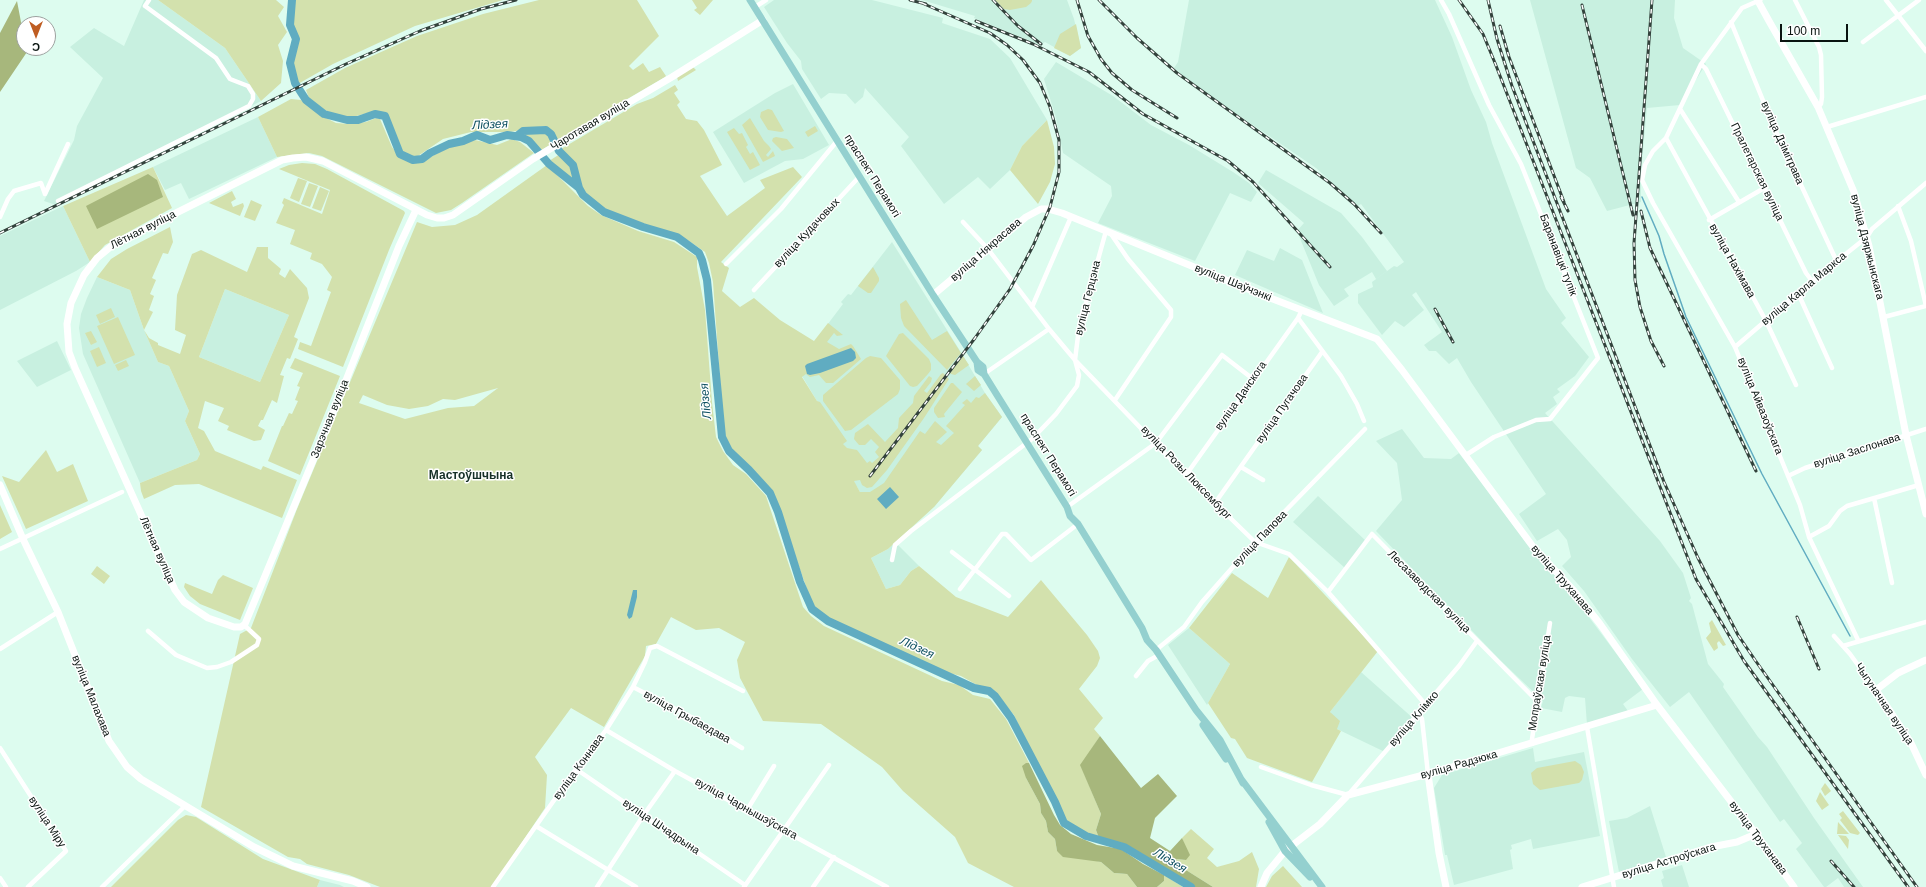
<!DOCTYPE html>
<html>
<head>
<meta charset="utf-8">
<style>
	body { margin:0 }
	#map { position:relative; width:1926px; height:887px; overflow:hidden; background:#ddfcef; font-family:Arial,sans-serif }
	canvas { display:block }
	.north { position:absolute; left:16px; top:16px; width:40px; height:40px; box-sizing:border-box; background:#fff; border:1px solid #9da19f; border-radius:50%; rotate:180deg; font-size:11px; font-weight:700; line-height:16px; text-align:center; color:#091410 }
	.north::after { content:''; display:block; margin:auto; width:14px; height:18px; background:#bf5d22; clip-path:polygon(50% 0,100% 100%,50% 72%,0 100%) }
	.scale { position:absolute; left:1780px; top:24px; width:68px; height:18px; box-sizing:border-box; border:2px solid #091410; border-top:0; padding-left:5px; font-size:12px; line-height:14px; white-space:nowrap; color:#091410; -webkit-text-stroke:3px #fff; paint-order:stroke }
</style>
</head>
<body>
<div id="map">
<canvas width="1926" height="887"></canvas>
<div class="north">С</div>
<div class="scale">100 m</div>
</div>
<script>
const ctx = document.querySelector('canvas').getContext('2d');
ctx.lineJoin = 'round';
function paint(path, color) {
  ctx.fillStyle = color;
  ctx.fill(path, 'evenodd');
}
function shape(rows) {
  const path = new Path2D();
  for (const r of rows) {
    path.moveTo(r[0], r[1]);
    for (let i = 2; i < r.length; i += 2) path.lineTo(r[i], r[i + 1]);
  }
  return path;
}
function strokePath(path, color, width, dash) {
  ctx.strokeStyle = color;
  ctx.lineWidth = width;
  ctx.lineCap = dash ? 'butt' : 'round';
  ctx.setLineDash(dash || []);
  ctx.stroke(path);
}
function drawText(font, color, halo, rows, align = 'center') {
  ctx.font = font + ' Arial,sans-serif';
  ctx.lineWidth = 3;
  ctx.setLineDash([]);
  ctx.textBaseline = 'middle';
  ctx.strokeStyle = halo;
  ctx.fillStyle = color;
  for (const [text, x, y, turn = 0] of rows) {
    ctx.save();
    ctx.translate(x, y);
    ctx.rotate((+turn || 0) * Math.PI / 180);
    ctx.textAlign = isNaN(turn) ? turn : align;
    if (halo) ctx.strokeText(text, 0, 0);
    ctx.fillText(text, 0, 0);
    ctx.restore();
  }
}
const built = shape([
	[144,0,158,0,225,48,261,101,56,205,44,201,74,140,77,126,103,78,70,47,94,28,124,46],
	[774,0,872,0,943,18,942,23,990,39,1010,58,1047,120,1022,146,1010,170,990,189,978,177,944,204,901,146,909,137,865,88,863,97,855,104,846,94,829,93,821,99,802,69,801,61,787,43,764,7],
	[922,0,1067,0,1074,19,1081,48,1070,56,1045,42,1040,45,974,18,975,16],
	[1189,0,1435,0,1452,37,1471,90,1486,122,1492,143,1546,289,1566,318,1561,323,1589,357,1575,376,1557,389,1560,392,1553,397,1557,404,1545,413,1660,541,1683,573,1691,598,1689,601,1692,604,1708,664,1724,684,1723,687,1758,737,1767,747,1814,818,1863,887,1844,887,1838,878,1826,887,1824,887,1796,849,1802,843,1784,819,1780,822,1689,692,1670,707,1632,659,1584,591,1562,566,1571,557,1567,540,1558,529,1537,541,1519,514,1546,494,1471,382,1457,358,1449,364,1436,351,1429,351,1424,345,1442,332,1416,292,1412,295,1424,310,1404,327,1395,321,1382,335,1358,303,1358,294,1373,287,1372,282,1394,266,1397,267,1404,262,1361,204,1358,206,1316,168,1196,86,1174,68,1178,62],
	[1530,0,1675,0,1674,18,1683,48,1706,64,1680,105,1647,108,1641,172,1641,202,1607,211,1590,178,1576,168],
	[1056,62,1113,96,1151,125,1189,145,1233,172,1249,183,1257,192,1251,202,1230,193,1195,261,1098,223,1112,196,1111,186,1063,153,1056,118,1044,79],
	[793,84,829,145,803,159,785,161,744,183,713,132,775,93],
	[258,117,277,157,189,199,181,183,165,190,153,167],
	[1266,170,1341,213,1362,237,1387,271,1376,279,1372,272,1344,289,1349,296,1334,306,1319,285,1297,231,1304,223,1258,183],
	[63,206,90,262,76,271,0,310,0,236],
	[892,242,962,354,985,393,1002,417,978,446,982,450,934,507,876,519,828,438,829,421,796,366,843,304,841,302,848,294,851,295],
	[1280,248,1302,260,1323,313,1235,275,1247,250,1274,261],
	[97,277,130,290,144,330,158,362,169,366,189,411,185,421,200,454,197,460,140,483,83,354,79,328,81,314,87,298],
	[225,289,289,315,260,382,199,357],
	[57,341,71,370,37,387,17,361],
	[1402,429,1424,458,1451,459,1459,453,1530,548,1567,588,1643,689,1623,704,1628,711,1587,725,1585,698,1569,696,1565,698,1562,712,1541,708,1543,701,1500,660,1376,531,1402,500,1397,463,1376,441],
	[1318,496,1365,540,1345,568,1293,522],
	[895,542,919,566,911,571,900,585,886,589,871,558,888,549],
	[1189,628,1230,664,1207,705,1168,645],
	[1361,672,1414,719,1385,752,1337,729,1330,712],
	[1533,748,1535,762,1584,752,1600,836,1533,849,1531,839,1511,845,1512,849,1510,850,1513,869,1454,885,1447,855,1445,855,1434,788,1442,775],
	[1650,806,1666,857,1619,872,1609,821,1627,818],
	[1682,865,1689,887,1663,887,1661,880,1664,878,1662,871],
	[320,880,340,885,344,887,317,887]
]);
const green = shape([
	[158,0,276,0,284,7,278,16,287,32,278,45,283,61,281,83,261,101,225,48],
	[293,0,503,0,415,26,333,64,298,84,291,62,295,48,296,38,291,26,291,14],
	[539,0,637,0,659,36,629,66,633,70,643,63,649,72,660,67,666,76,665,77,557,140,555,135,545,126,510,132,471,132,443,139,415,158,406,155,397,144,388,116,375,111,349,118,337,116,323,109,309,98,306,90,345,68,417,36,483,14],
	[692,0,713,0,700,15,694,10,697,8],
	[995,0,1032,0,1032,1,1031,3,1026,7,1010,10,1004,9],
	[1076,24,1081,48,1070,56,1054,48,1060,34],
	[693,67,696,70,678,81,677,77],
	[675,85,678,90,674,93,680,102,677,105,686,119,697,121,704,130,722,165,700,176,727,216,765,188,760,180,793,167,802,177,721,262,729,268,722,291,740,307,754,298,780,320,814,341,828,323,843,335,837,336,834,333,827,342,839,349,851,344,853,346,861,359,833,383,826,383,819,375,810,377,806,374,802,377,817,401,820,402,847,441,843,444,847,448,857,450,867,463,870,461,872,463,879,457,875,452,879,447,871,439,865,445,859,445,854,439,855,433,868,424,885,442,898,428,899,418,913,403,914,396,929,376,932,378,931,382,924,391,927,393,941,374,943,373,949,379,924,418,887,470,872,487,867,488,862,485,860,480,854,481,860,492,870,492,884,483,920,431,925,434,935,421,947,432,936,442,941,445,954,433,946,426,965,405,962,403,967,399,971,403,976,397,979,398,985,393,1002,417,978,446,982,450,934,507,888,549,871,558,886,589,900,585,911,571,919,566,956,597,1008,617,1041,580,1087,635,1098,651,1100,658,1097,666,1079,689,1103,718,1094,729,1100,736,1081,766,1101,814,1096,830,1099,838,1074,828,1065,822,1014,715,993,690,977,685,961,676,945,672,827,617,817,611,812,603,772,491,749,465,739,458,730,447,724,435,713,282,709,263,705,252,689,241,629,221,621,215,605,210,595,203,581,188,576,164,561,149,637,104,653,98],
	[291,99,301,100,320,115,336,123,349,124,366,122,376,118,380,119,392,147,398,155,404,160,415,163,424,161,446,148,475,140,497,145,512,139,520,142,534,153,462,203,451,210,436,213,322,156,309,153,277,157,258,117],
	[768,109,772,110,784,131,781,132,768,130,760,117,761,112],
	[750,118,764,141,769,146,771,149,766,155,768,157,773,151,775,156,763,162,742,125],
	[1047,120,1054,147,1055,164,1050,182,1038,204,1010,170,1022,146],
	[815,126,818,131,808,137,805,132],
	[734,128,739,134,742,133,748,145,746,147,750,154,753,152,760,165,750,170,727,132],
	[539,130,546,131,553,143,540,151,530,141,520,135,524,132],
	[776,137,787,139,794,148,782,151,772,141,773,138],
	[560,154,570,167,575,178,574,184,549,161],
	[302,163,315,164,327,169,404,211,405,213,389,250,343,367,298,349,300,342,311,346,331,292,327,290,332,277,322,264,310,259,312,253,290,244,295,230,276,223,284,205,282,203,284,198,322,214,330,190,279,169,289,165],
	[547,165,588,206,601,215,638,231,674,242,697,257,697,267,705,310,712,402,716,437,723,451,733,465,746,474,766,496,803,607,811,616,824,626,942,681,959,685,973,695,990,699,1006,719,1029,763,1026,763,1026,778,1040,804,1041,813,1046,821,1048,832,1055,839,1057,851,1101,862,1114,873,1127,874,1137,887,1014,887,968,863,955,837,903,791,882,767,821,724,763,721,740,678,737,660,745,642,719,628,696,630,671,617,656,644,646,646,645,656,604,727,571,708,535,757,547,775,545,808,492,887,380,887,349,875,307,864,300,859,288,857,201,807,240,634,251,628,297,509,417,222,432,227,455,225,477,215],
	[498,388,474,406,448,408,405,419,359,403,363,395,387,405,409,409,428,406,443,399,455,400],
	[153,167,172,208,105,245,90,262,63,206],
	[298,178,307,181,299,202,290,198],
	[309,183,318,186,310,207,301,204],
	[320,187,329,191,321,211,312,208],
	[232,191,236,199,231,202,233,207,243,203,244,206,240,216,209,203],
	[251,200,262,205,255,221,244,217],
	[170,227,173,242,168,254,163,253,152,278,156,280,150,294,154,296,149,310,153,312,144,330,149,338,158,343,158,345,180,354,186,335,175,330,177,295,192,254,201,250,247,272,257,247,268,247,268,258,281,269,279,274,285,278,290,269,307,288,309,298,294,337,298,339,290,359,287,358,280,375,284,376,277,403,272,400,263,420,261,420,258,426,265,430,261,440,254,441,227,430,229,426,218,421,224,408,205,401,198,428,204,431,215,451,261,470,263,466,297,480,282,518,199,484,175,485,144,499,141,491,140,483,197,460,200,454,185,421,189,411,169,366,158,362,144,330,130,290,97,277,111,259,127,249],
	[225,289,289,315,260,382,199,357],
	[873,267,879,278,879,281,871,293,868,293,858,286],
	[906,300,932,340,947,331,961,353,947,370,904,326,901,318,900,304],
	[111,308,115,317,100,324,96,315],
	[118,317,135,355,114,364,97,326],
	[91,331,97,342,91,345,85,333],
	[903,333,929,359,931,364,931,370,928,374,917,386,913,387,910,386,886,356,899,334],
	[99,347,106,363,97,367,90,351],
	[870,356,881,358,900,380,900,389,898,394,851,430,845,431,823,401,823,395,866,358],
	[963,356,969,365,955,375,951,374,950,373],
	[295,358,340,376,300,475,268,461,282,426,283,426,289,413,292,414,298,401,295,400,300,387,297,386,303,373,290,368],
	[126,360,129,366,118,371,115,365],
	[975,376,981,385,974,391,966,384],
	[951,383,953,383,962,392,944,414,945,417,938,418,934,412,934,408],
	[46,450,57,472,73,464,88,501,26,529,2,476,19,482],
	[0,505,12,532,0,539],
	[1289,557,1378,651,1330,712,1340,721,1337,729,1341,731,1312,782,1247,758,1235,739,1231,738,1208,703,1230,664,1189,628,1232,573,1268,598],
	[97,566,110,576,104,584,91,574],
	[223,575,253,588,240,620,200,604,190,596,184,587,185,583,212,594,218,580],
	[1712,620,1726,645,1723,646,1719,641,1717,643,1718,648,1714,651,1706,638,1711,632,1709,623],
	[1575,761,1581,765,1584,772,1582,780,1579,783,1540,790,1533,784,1531,773,1537,768],
	[1825,783,1831,791,1825,796,1821,789],
	[1820,792,1829,805,1822,810,1816,801],
	[1843,811,1860,833,1858,835,1850,833,1840,820,1842,818,1839,814],
	[186,815,196,817,263,859,320,880,317,887,111,887,178,820],
	[1838,822,1849,834,1837,834],
	[1191,829,1214,849,1207,858,1217,867,1239,861,1252,852,1259,869,1256,887,1213,887,1178,865,1176,859,1186,860,1185,847,1182,838],
	[1838,835,1846,836,1849,840,1848,849],
	[1283,866,1302,887,1266,887,1272,876],
	[1164,875,1183,887,1157,887,1164,881]
]);
const forest = shape([
	[17,1,24,38,24,48,26,48,27,52,0,92,0,33],
	[148,174,157,180,163,197,97,229,86,206],
	[1100,736,1141,788,1158,774,1177,796,1155,818,1150,838,1170,851,1182,838,1190,855,1186,860,1176,859,1178,865,1213,887,1195,887,1122,843,1099,838,1096,830,1101,814,1080,765],
	[1026,763,1029,763,1054,815,1060,825,1071,834,1097,845,1121,849,1143,864,1164,875,1164,881,1157,887,1137,887,1127,874,1114,873,1101,862,1063,857,1057,851,1055,839,1048,832,1046,821,1041,813,1040,804,1026,778,1022,766]
]);
const water = shape([
	[851,348,855,352,856,358,853,361,820,373,810,375,807,374,805,366,807,364],
	[890,487,899,497,886,509,877,499],
	[633,590,637,590,637,597,632,617,629,619,627,615]
]);
const stream = shape([
	[1642,197,1659,236,1664,254,1686,317,1762,474,1850,636]
]);
const river = shape([
	[292,0,290,25,296,39,290,63,295,83,306,100,324,114,347,120,358,120,375,114,385,116,400,154,413,160,422,159,430,153,449,144,463,141,477,135,490,140,507,135,521,137,529,141,549,164,579,188,583,195,604,212,643,227,677,237,699,253,702,260,707,280,722,437,729,451,749,470,770,493,778,512,800,582,812,609,828,621,974,688,989,691,995,696,1011,718,1055,802,1064,823,1086,836,1124,847,1191,887],
	[518,135,523,131,546,130,551,134,559,151,573,165,579,188]
]);
const street = shape([
	[1441,0,1449,14,1489,105,1521,164,1598,358,1550,419,1536,420,1494,437,1466,455],
	[1795,0,1819,47,1821,55,1822,97,1821,104,1818,107],
	[1886,0,1926,51],
	[1758,1,1742,8,1701,64,1666,138,1653,151,1645,165,1642,180,1653,203,1735,347,1800,505,1809,537,1858,640],
	[755,7,766,0],
	[1731,22,1773,125,1837,262],
	[1863,42,1919,0],
	[1701,64,1706,69,1806,273,1812,281],
	[1680,109,1739,202],
	[1827,127,1926,97],
	[1666,138,1766,321,1796,385],
	[45,194,68,144],
	[58,201,249,106,253,99,253,94,248,86,230,79,216,58,145,6,149,0],
	[1898,206,1911,241,1926,306],
	[0,217,8,199,14,191,41,183,45,194],
	[1709,220,1766,187],
	[963,222,988,249,1049,329,1075,360,1186,475,1255,542,1289,554,1328,592,1426,705],
	[1111,234,1128,259,1171,310,1171,317,1115,400],
	[726,264,781,209,837,141],
	[754,290,859,177],
	[1798,293,1832,368],
	[1032,307,1071,217],
	[1302,310,1298,318,1341,376,1357,404,1364,421],
	[1884,317,1926,306],
	[1735,347,1812,281,1867,237,1872,229,1926,183],
	[984,374,1049,329],
	[1241,467,1263,480],
	[1186,475,1298,318],
	[1788,476,1805,468,1926,429],
	[1874,498,1892,583],
	[1215,503,1322,352],
	[1067,507,1156,443,1222,355,1253,379],
	[1809,537,1829,526,1840,511,1847,506,1919,485],
	[0,549,122,492],
	[952,552,1009,596],
	[892,560,895,545,911,531,1032,439,1056,414,1077,386,1079,375,1075,360,1079,328,1106,231],
	[960,589,1002,534,1006,534,1031,560,1078,524],
	[1328,592,1372,534,1538,702],
	[148,631,176,655,207,668,217,667,231,662,257,645,259,639,244,625],
	[1834,636,1850,654,1876,690],
	[1843,646,1926,622],
	[0,649,58,612],
	[1156,650,1184,627,1202,602,1255,542,1365,429],
	[1136,676,1148,661,1159,655],
	[633,687,693,718,742,748],
	[1419,713,1422,719,1428,774],
	[1587,727,1614,887],
	[606,730,675,771,887,887],
	[1532,744,1532,739,1550,623],
	[0,748,66,851,28,887],
	[1261,767,1311,785,1348,795,1459,666,1477,641],
	[576,769,745,885],
	[747,810,774,766],
	[536,826,636,887],
	[0,878,6,887],
	[102,887,185,806],
	[493,887,576,769,606,730,633,687,645,662,650,648,657,646,743,691],
	[597,887,643,816,675,771],
	[744,887,829,765],
	[813,887,834,857]
]);
const secondary = shape([
	[1759,0,1758,1,1769,21,1818,107,1854,192,1869,246,1906,435,1926,514],
	[416,210,399,246,339,398,245,624,241,627,234,627,208,618,184,602,175,590,75,368,69,352,67,324,71,303,84,275,97,258,114,244,282,160,293,158,306,157,323,161,427,215,437,218,444,218,453,215,533,159,672,77,763,20],
	[933,295,1026,217,1041,209,1048,209,1062,213,1265,296,1377,339,1402,370,1534,548,1574,591,1600,624,1657,705,1756,834,1794,887],
	[0,485,23,539,58,612,109,741,127,767,141,779,254,847,293,866,353,881,367,887],
	[1926,660,1898,673,1876,690,1911,743,1926,775],
	[1428,774,1439,853,1446,887],
	[1261,887,1267,873,1285,851,1320,824,1348,795,1435,772,1657,705],
	[1582,887,1711,847,1737,842,1756,834]
]);
const primary = shape([
	[750,0,933,295,977,362,983,367,984,374],
	[977,362,978,370,984,374,997,395,1067,507,1070,516,1078,524,1142,628,1147,640,1156,650,1196,710,1220,740,1243,783],
	[1203,725,1226,759],
	[1241,779,1322,887],
	[1269,822,1285,851,1310,877]
]);
const rail = shape([
	[910,0,926,4],
	[993,0,1018,26,1041,44],
	[1077,0,1088,36,1101,59,1112,73,1132,90,1177,118],
	[1099,0,1137,38,1177,73,1330,183,1354,204,1381,233],
	[1459,0,1483,34,1495,63,1696,579,1744,661,1908,887],
	[1488,0,1497,39,1512,86,1664,482,1698,558,1738,635,1755,660,1917,887],
	[1652,0,1634,243,1635,280,1640,307,1651,341,1664,366],
	[1582,5,1633,215],
	[976,21,1033,44,1089,72,1143,114,1228,161,1253,182,1330,267],
	[1500,26,1509,57,1564,202],
	[1561,197,1568,211],
	[1641,211,1650,248,1756,471],
	[0,233,346,64,420,31,481,9,516,0],
	[1435,309,1453,342],
	[870,476,975,338,1010,289,1033,246,1050,207,1059,172,1059,140,1050,107,1040,83,1023,60,1007,45,990,33,922,3],
	[1797,617,1819,669],
	[1831,861,1854,887]
]);
const streetNames = [
	["Чаротавая вуліца",590,125,-31],
	["вуліца Дзімітрава",1782,143,66],
	["Пралетарская вуліца",1757,172,64],
	["праспект Перамогі",872,176,58],
	["Лётная вуліца",143,230,-27],
	["вуліца Кудачовых",807,233,-47],
	["вуліца Дзяржынскага",1867,247,76],
	["вуліца Някрасава",986,250,-41],
	["Баранавіцкі тупік",1558,255,69],
	["вуліца Нахімава",1732,261,61],
	["вуліца Шаўчэнкі",1233,283,22],
	["вуліца Карла Маркса",1804,289,-40],
	["вуліца Герцэна",1088,298,-76],
	["вуліца Данскога",1241,396,-55],
	["вуліца Айвазоўскага",1760,406,68],
	["вуліца Пугачова",1282,409,-55],
	["Зарэчная вуліца",330,419,-68],
	["вуліца Заслонава",1857,451,-18],
	["праспект Перамогі",1048,455,58],
	["вуліца Розы Люксембург",1186,473,46],
	["вуліца Папова",1260,539,-46],
	["Лётная вуліца",157,550,66],
	["вуліца Труханава",1562,580,49],
	["Лесазаводская вуліца",1429,592,45],
	["Мопраўская вуліца",1540,683,-81],
	["вуліца Малахава",91,696,68],
	["Чыгуначная вуліца",1884,704,56],
	["вуліца Грыбаедава",687,717,29],
	["вуліца Клімко",1414,719,-49],
	["вуліца Радзюка",1459,765,-16],
	["вуліца Коннава",579,767,-54],
	["вуліца Чарнышэўскага",746,809,29],
	["вуліца Міру",47,822,57],
	["вуліца Шчадрына",661,827,34],
	["вуліца Труханава",1758,838,53],
	["вуліца Астроўскага",1669,861,-17]
];
const waterNames = [
	["Лідзея",490,125,-3],
	["Лідзея",706,401,-95],
	["Лідзея",917,648,25],
	["Лідзея",1170,861,31]
];
const neighbourhoodNames = [
	["Мастоўшчына",471,476]
];
paint(built, '#c8f0e0');
paint(green, '#d3e1ad');
paint(forest, '#a7b77c');
paint(water, '#60acc1');
strokePath(stream, '#60acc1', 1.5);
strokePath(river, '#60acc1', 8);
strokePath(street, '#fff', 4.5);
strokePath(secondary, '#fff', 7);
strokePath(primary, '#94d0cf', 7);
strokePath(rail, '#33423c', 3);
strokePath(rail, '#fff', 1.5, [4.5]);
drawText('11px', '#091410', '#fff', streetNames);
drawText('italic 12px', '#0f5161', '#fff', waterNames);
drawText('bold 12px', '#163027', '#fff', neighbourhoodNames);
</script>
</body>
</html>
